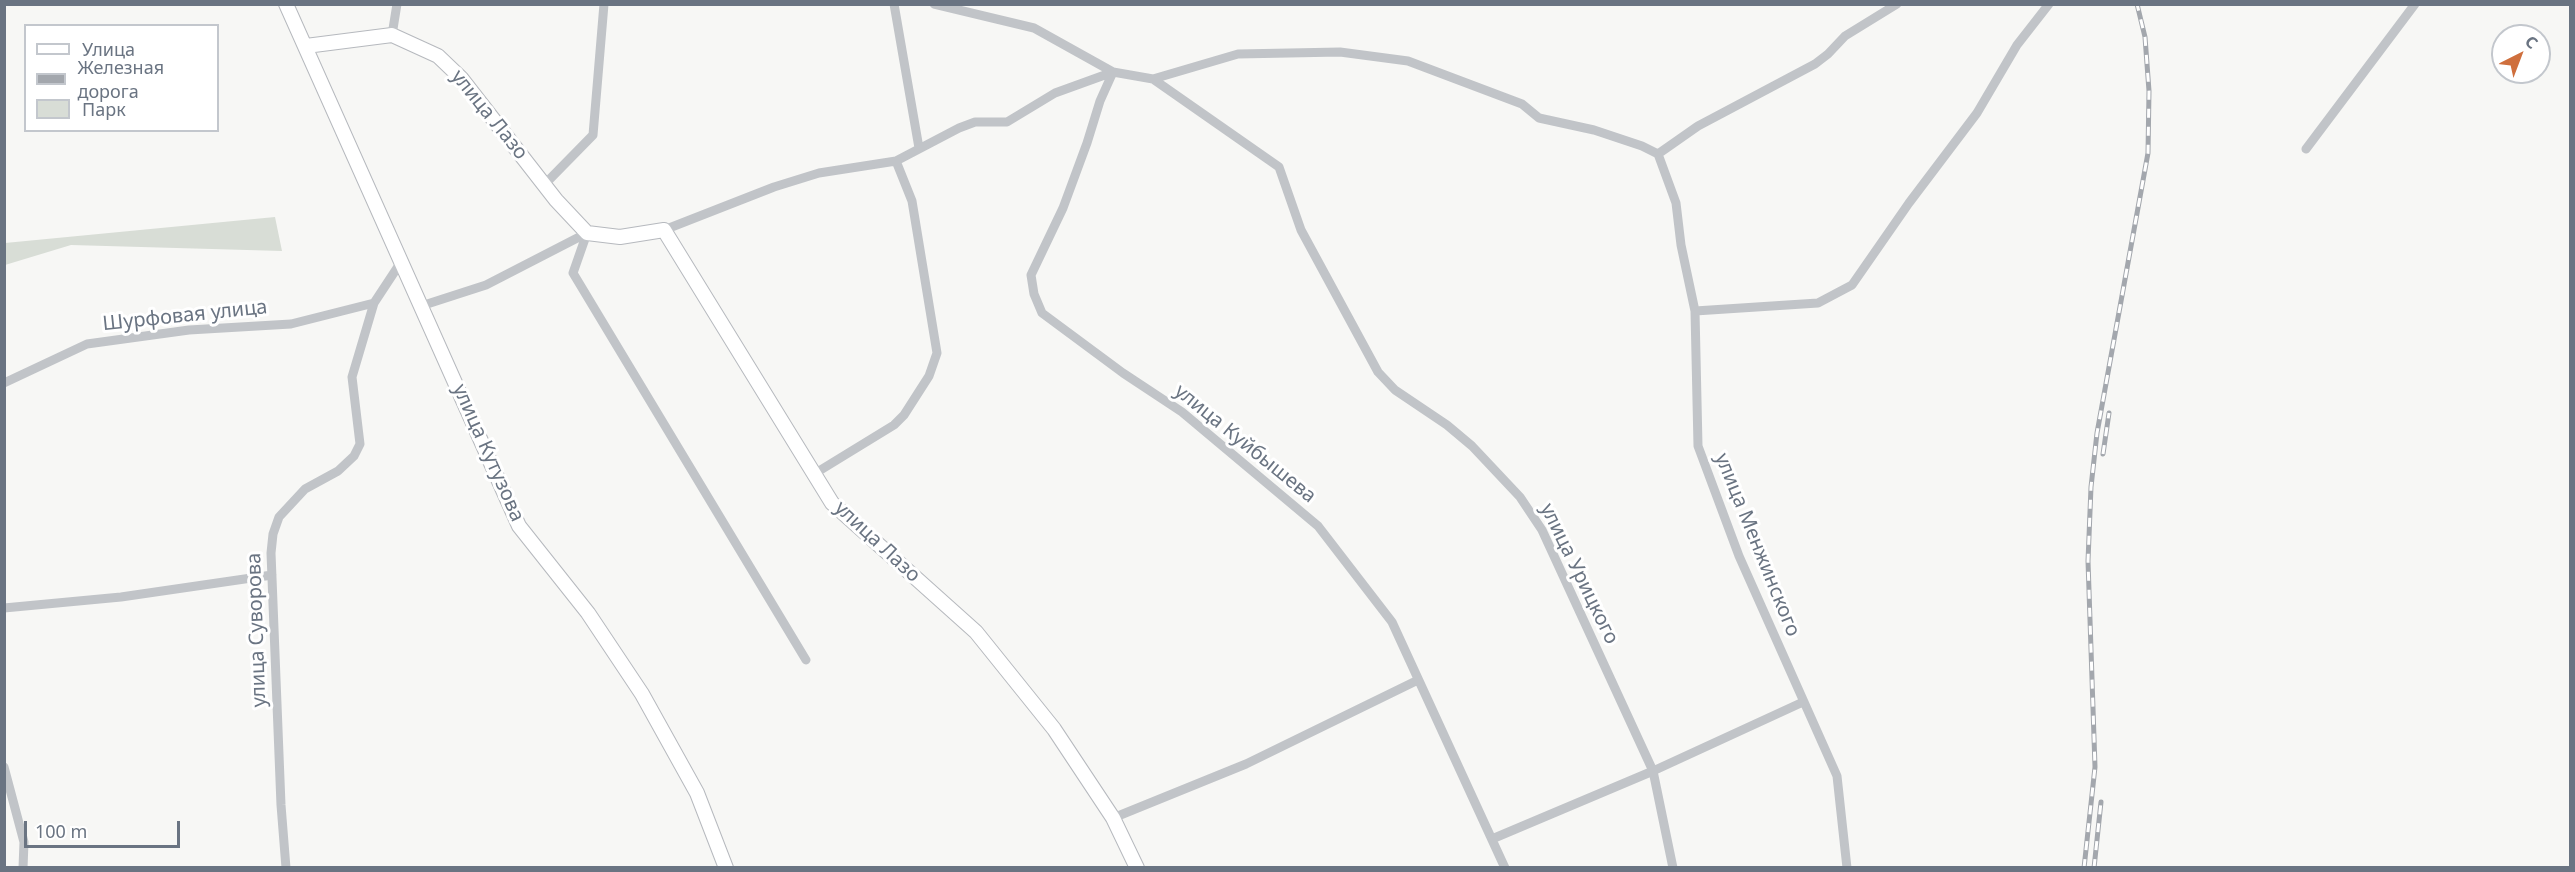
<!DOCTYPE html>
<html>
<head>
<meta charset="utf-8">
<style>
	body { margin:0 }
	#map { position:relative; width:2575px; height:872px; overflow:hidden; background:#f7f7f5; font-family:"Noto Sans",sans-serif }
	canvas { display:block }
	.frame { position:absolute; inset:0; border:6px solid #6a7482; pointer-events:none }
	.legend { position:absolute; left:24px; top:24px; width:195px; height:108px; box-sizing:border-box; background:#fff; border:2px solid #c3c7cd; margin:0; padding:8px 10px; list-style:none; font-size:18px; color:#6a7482 }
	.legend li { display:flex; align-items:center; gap:12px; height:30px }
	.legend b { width:30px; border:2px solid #c3c7cd }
	.north { position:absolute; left:2491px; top:24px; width:60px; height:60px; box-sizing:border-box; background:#fff; border:2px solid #c3c7cd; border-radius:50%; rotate:42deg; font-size:16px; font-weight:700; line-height:24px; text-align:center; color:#6a7482 }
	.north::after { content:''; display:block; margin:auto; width:21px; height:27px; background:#cf6f3d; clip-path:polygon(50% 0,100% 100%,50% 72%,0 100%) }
	.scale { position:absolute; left:24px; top:821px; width:156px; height:27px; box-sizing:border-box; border:3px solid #6a7482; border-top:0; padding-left:8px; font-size:18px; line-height:21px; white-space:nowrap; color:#6a7482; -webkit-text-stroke:4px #fff; paint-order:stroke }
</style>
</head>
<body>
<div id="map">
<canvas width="2575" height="872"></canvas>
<div class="frame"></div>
<ul class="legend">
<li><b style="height:8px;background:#fff"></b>Улица</li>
<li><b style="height:8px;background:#a3a7ad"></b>Железная дорога</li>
<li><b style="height:16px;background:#d8ddd6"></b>Парк</li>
</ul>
<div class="north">С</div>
<div class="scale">100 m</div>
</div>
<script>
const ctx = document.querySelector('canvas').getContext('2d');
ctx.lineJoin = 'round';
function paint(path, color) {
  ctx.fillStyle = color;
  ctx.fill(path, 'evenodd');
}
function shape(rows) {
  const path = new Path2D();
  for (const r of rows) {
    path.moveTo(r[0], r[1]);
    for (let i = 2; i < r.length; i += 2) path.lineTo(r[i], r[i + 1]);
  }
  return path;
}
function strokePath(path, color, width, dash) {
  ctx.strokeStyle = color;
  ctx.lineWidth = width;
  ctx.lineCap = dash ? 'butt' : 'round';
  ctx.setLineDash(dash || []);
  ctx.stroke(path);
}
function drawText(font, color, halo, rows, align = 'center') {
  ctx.font = font + ' "Noto Sans",sans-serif';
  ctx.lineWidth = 6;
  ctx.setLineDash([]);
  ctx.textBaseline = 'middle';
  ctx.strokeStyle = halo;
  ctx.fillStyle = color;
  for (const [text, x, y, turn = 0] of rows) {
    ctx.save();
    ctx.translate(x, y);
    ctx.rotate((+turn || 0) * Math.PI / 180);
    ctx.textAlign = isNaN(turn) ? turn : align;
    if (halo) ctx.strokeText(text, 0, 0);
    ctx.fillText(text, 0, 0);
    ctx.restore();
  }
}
const green = shape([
	[275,217,282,251,71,245,5,265,5,243]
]);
const street = shape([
	[894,4,919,148],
	[934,4,1034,28,1113,72,1153,79,1238,54,1340,52,1408,61,1522,104,1539,118,1594,130,1642,146,1658,154,1676,203,1681,245,1695,311,1698,446,1739,556,1837,776,1847,868],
	[392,35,397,4],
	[1113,72,1100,101,1087,143,1063,208,1031,275,1034,294,1042,313,1123,373,1182,412,1318,526,1392,622,1505,868],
	[1153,79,1279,167,1301,230,1378,372,1395,390,1447,425,1472,446,1520,497,1542,530,1653,771,1673,868],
	[2306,149,2415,4],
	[1658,154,1698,126,1815,64,1828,54,1845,36,1897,4],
	[544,185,593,135,604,4],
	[664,230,774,187,819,173,896,161,959,128,975,122,1007,122,1055,93,1113,72],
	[587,233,573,273,806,660],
	[421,306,486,285,587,233],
	[1695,311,1818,303,1852,285,1909,203,1977,113,2017,45,2049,4],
	[4,383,87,344,189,330,291,324,374,303],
	[814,474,894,425,904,415,929,376,937,353,912,201,896,161],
	[4,608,121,597,272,575],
	[4,767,24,842,23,868],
	[1113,818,1246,764,1418,680],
	[1492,839,1653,771,1803,702],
	[286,868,281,805,271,553,273,534,279,517,305,489,338,471,354,456,360,444,352,377,374,303,401,262]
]);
const secondary = shape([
	[286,4,519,526,588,613,642,694,697,793,726,868],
	[306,46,392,35,438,56,461,78,556,200,587,233,620,237,664,230,832,503,976,632,1054,729,1113,818,1137,868]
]);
const rail = shape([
	[2103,454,2109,413],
	[2084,868,2095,767,2088,561,2091,487,2097,433,2148,153,2149,91,2145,37,2137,4],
	[2094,868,2101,802]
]);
const streetNames = [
	["улица Лазо",489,115,51],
	["Шурфовая улица",185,316,-6],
	["улица Куйбышева",1245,444,39],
	["улица Кутузова",488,453,66],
	["улица Лазо",877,542,43],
	["улица Менжинского",1757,545,68],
	["улица Урицкого",1579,574,64],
	["улица Суворова",257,630,-92]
];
paint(green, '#d8ddd6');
strokePath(secondary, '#b6b9be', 16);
strokePath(street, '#c1c4c8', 9);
strokePath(secondary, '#fff', 14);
strokePath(rail, '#a3a7ad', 5);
strokePath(rail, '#fff', 3, [9]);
drawText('20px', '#6a7482', '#fff', streetNames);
</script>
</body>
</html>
